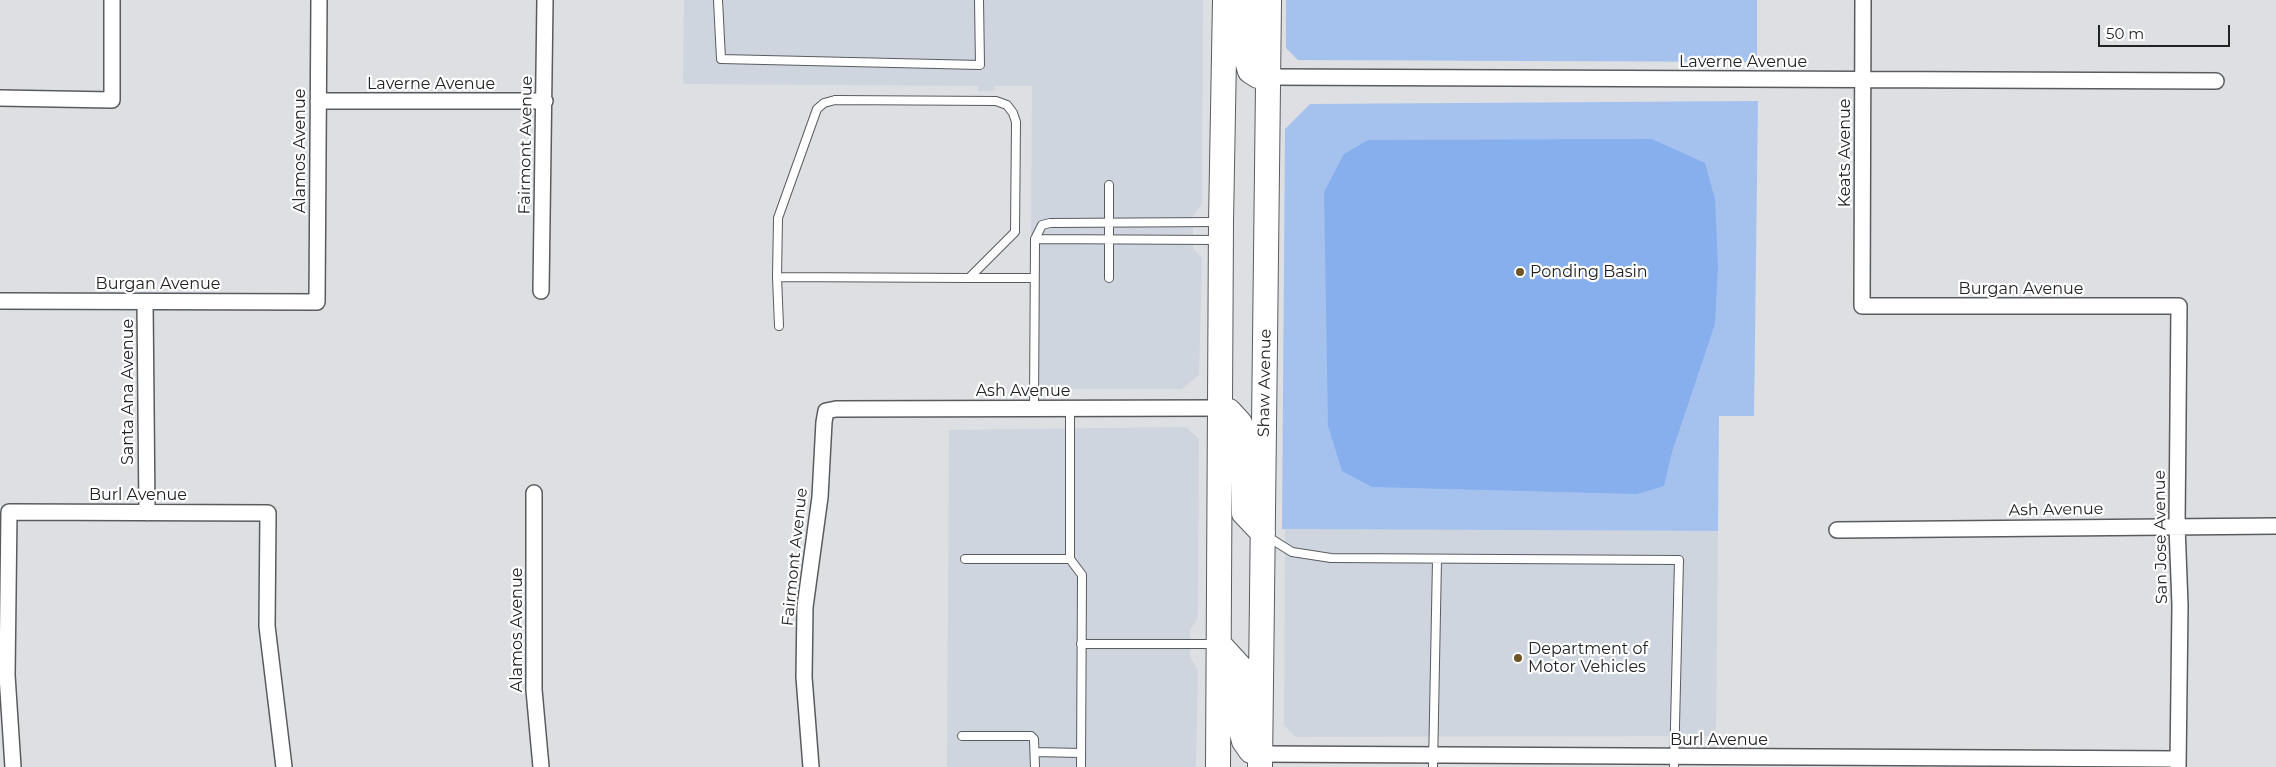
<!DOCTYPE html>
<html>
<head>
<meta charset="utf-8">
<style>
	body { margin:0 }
	#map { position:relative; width:2276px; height:767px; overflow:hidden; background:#dddfe3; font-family:Montserrat,sans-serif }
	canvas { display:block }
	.scale { position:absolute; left:2098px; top:25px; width:132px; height:22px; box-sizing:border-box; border:2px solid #212224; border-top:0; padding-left:6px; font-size:15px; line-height:18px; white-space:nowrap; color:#212224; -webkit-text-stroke:4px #fff; paint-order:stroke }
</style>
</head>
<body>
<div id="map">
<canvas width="2276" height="767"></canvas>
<div class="scale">50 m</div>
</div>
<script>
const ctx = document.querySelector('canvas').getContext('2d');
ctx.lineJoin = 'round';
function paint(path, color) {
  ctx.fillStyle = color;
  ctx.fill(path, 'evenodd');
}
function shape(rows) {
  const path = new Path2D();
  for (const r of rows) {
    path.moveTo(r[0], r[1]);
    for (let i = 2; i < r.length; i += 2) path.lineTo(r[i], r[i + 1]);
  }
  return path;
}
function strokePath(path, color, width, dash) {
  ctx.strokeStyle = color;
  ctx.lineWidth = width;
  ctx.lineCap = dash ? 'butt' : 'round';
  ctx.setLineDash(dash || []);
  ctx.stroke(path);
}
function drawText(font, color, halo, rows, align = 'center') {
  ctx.font = font + ' Montserrat,sans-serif';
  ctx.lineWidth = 4.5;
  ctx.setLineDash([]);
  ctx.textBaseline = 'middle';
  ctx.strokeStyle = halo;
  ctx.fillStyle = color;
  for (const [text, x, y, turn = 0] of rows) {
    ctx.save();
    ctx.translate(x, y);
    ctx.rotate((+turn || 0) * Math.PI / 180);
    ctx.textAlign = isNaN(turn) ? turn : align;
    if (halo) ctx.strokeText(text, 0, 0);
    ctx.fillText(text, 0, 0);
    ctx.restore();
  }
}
const built = shape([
	[684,0,1203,0,1202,204,1193,216,1193,248,1202,258,1199,375,1182,389,1030,389,1032,86,995,86,994,91,978,91,978,86,683,84],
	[1186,427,1199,439,1198,618,1190,630,1190,657,1198,670,1196,767,947,767,949,430],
	[1285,529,1718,531,1716,736,1296,737,1284,725]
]);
const green = shape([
	[1286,0,1757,0,1757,62,1298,60,1286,48],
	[1758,101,1754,416,1719,416,1718,531,1282,529,1285,129,1310,104]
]);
const water = shape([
	[1652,139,1705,163,1715,199,1718,266,1715,324,1672,452,1664,486,1637,494,1372,487,1342,471,1328,426,1324,192,1344,154,1368,140]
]);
const service = shape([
	[718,0,721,59,980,65,979,0],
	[835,100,996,101,1007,105,1013,113,1016,122,1015,232,969,278,777,277,778,218,817,109,824,103,835,100],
	[1109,185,1109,278],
	[1035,239,1218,240],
	[777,277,779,326],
	[969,278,1034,278],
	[1034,409,1035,239,1042,225,1050,223,1219,222],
	[1070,409,1070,559,1082,575,1081,767],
	[1268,537,1292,552,1331,558,1679,560,1674,767],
	[965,559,1070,559],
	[1081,644,1217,644],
	[962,736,1031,736,1034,739,1035,767],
	[1035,752,1081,753],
	[1433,767,1437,560]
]);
const minor = shape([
	[1863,0,1862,306,2179,306,2177,526,2180,605,2178,767],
	[1269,77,2216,81],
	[0,98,112,100,112,0],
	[318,101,545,101],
	[541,291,545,0],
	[0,301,317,302,319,0],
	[145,302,147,513],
	[534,493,534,690,541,767],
	[1837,530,2276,526],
	[1261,754,2178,759],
	[13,767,7,675,9,512,268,513,267,626,284,767],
	[811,767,804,677,805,607,820,497,824,422,826,411,836,409,1219,408]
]);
const primary = shape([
	[1248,0,1247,61,1250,71,1258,76,1269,77],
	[1219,408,1229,411,1240,423,1243,435,1244,513,1263,533],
	[1219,644,1241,668,1241,730,1244,741,1251,751,1261,754],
	[1218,767,1221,222,1225,0],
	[1260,767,1269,0]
]);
const markers = [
	[1520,272,5,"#6e5325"],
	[1518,658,5,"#6e5325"]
];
const streetNames = [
	["Laverne Avenue",1743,62],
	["Laverne Avenue",431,84],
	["Fairmont Avenue",526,145,-89],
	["Alamos Avenue",300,151,-90],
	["Keats Avenue",1845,153,-90],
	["Burgan Avenue",158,284],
	["Burgan Avenue",2021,289],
	["Shaw Avenue",1265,383,-89],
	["Ash Avenue",1023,391],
	["Santa Ana Avenue",128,392,-90],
	["Burl Avenue",138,495],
	["Ash Avenue",2056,510,-1],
	["San Jose Avenue",2161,537,-91],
	["Fairmont Avenue",795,557,-84],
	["Alamos Avenue",517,630,-90],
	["Burl Avenue",1719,740]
];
const poiNames = [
	["Ponding Basin",1530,272],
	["Department of",1528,649],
	["Motor Vehicles",1528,667]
];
paint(built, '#ced5df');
paint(green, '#a5c2ef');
paint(water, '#87afed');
strokePath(service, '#595c5f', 10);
strokePath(minor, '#595c5f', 18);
strokePath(primary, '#595c5f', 26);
strokePath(service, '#fff', 8);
strokePath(minor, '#fff', 15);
strokePath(primary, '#fff', 24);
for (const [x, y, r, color] of markers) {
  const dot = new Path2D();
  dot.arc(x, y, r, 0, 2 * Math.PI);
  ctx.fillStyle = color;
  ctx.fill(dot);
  strokePath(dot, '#fff', 2);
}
drawText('16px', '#212224', '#fff', streetNames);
drawText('16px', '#212224', '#fff', poiNames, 'left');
</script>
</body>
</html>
